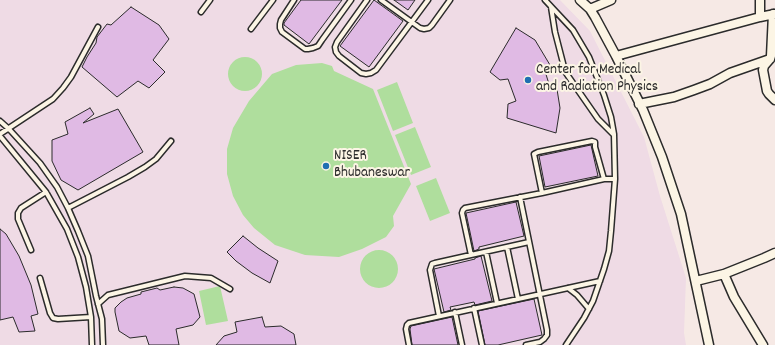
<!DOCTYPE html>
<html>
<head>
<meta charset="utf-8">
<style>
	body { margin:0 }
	canvas { display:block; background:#f6e9e5 }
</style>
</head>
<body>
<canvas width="775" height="345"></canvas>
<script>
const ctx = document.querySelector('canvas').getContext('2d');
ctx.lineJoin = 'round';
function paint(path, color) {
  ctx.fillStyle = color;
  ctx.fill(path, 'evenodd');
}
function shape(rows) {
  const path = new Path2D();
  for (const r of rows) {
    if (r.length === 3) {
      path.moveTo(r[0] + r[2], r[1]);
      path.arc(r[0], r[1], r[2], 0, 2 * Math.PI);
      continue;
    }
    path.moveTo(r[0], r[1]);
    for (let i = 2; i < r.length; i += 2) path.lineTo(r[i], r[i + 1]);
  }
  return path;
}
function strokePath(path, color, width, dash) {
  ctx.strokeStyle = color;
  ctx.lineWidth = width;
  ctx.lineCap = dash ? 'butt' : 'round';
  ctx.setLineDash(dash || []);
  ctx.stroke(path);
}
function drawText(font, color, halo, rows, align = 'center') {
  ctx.font = font + ' Dekko,sans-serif';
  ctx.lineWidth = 4;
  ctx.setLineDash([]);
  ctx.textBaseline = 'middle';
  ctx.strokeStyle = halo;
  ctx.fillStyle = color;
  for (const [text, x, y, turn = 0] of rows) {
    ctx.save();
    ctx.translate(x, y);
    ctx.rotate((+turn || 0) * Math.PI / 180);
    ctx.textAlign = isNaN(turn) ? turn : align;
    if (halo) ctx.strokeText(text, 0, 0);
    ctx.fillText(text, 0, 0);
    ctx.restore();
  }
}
const built = shape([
	[0,0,560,0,590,31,644,137,660,196,686,278,684,333,686,345,0,345]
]);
const green = shape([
	[245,74,17],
	[322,63,332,66,334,71,373,89,411,184,393,216,394,226,386,237,362,249,339,257,305,255,275,245,254,228,243,215,233,196,227,174,227,149,233,128,249,101,272,74,296,65],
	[397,82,413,123,393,131,377,90],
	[415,127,431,167,411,175,395,135],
	[436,178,450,213,430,221,416,186],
	[379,269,19],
	[220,286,228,321,206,325,199,291]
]);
const building = shape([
	[301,0,342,0,309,44,284,25,284,23,301,0],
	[374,0,403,21,369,67,340,46,374,0],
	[394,0,415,0,408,10,394,0],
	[131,7,159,25,169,39,153,60,165,72,149,88,138,81,117,97,82,67,87,57,96,43,97,37,107,24,111,25,131,7],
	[516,28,535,40,550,65,544,68,549,84,556,83,560,108,556,133,507,118,508,104,516,101,508,79,500,80,490,72,516,28],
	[90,108,94,114,83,123,118,109,143,152,78,190,61,180,52,161,52,140,68,134,65,122,90,108],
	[591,145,598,176,545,187,539,156,591,145],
	[516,202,524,236,479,247,479,249,474,251,466,213,516,202],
	[0,229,6,234,19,256,31,285,38,314,31,316,35,331,19,332,13,317,0,320,0,229],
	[243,236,258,248,278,261,270,283,252,273,236,261,227,252,243,236],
	[481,256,492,301,475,305,474,302,450,307,451,310,444,312,434,269,475,259,475,258,481,256],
	[174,287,183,288,194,294,200,317,193,325,176,329,179,345,149,345,146,336,130,338,119,331,115,312,115,308,121,302,127,298,141,294,141,292,157,288,160,290,174,287],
	[534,299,542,335,498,345,485,345,478,311,534,299],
	[262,317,265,327,281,326,294,334,296,345,216,345,224,336,237,332,235,322,262,317],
	[452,317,458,345,412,345,410,329,411,326,452,317]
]);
const service = shape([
	[294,0,281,20,280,24,280,28,282,32,305,49,308,49,313,48,318,46,322,40,351,0],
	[367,0,337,42,335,47,336,52,339,56,361,73,366,74,371,73,376,70,428,0],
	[381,0,420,28,424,29,429,28,432,25,450,0],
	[545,0,573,30,589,57,604,95,611,117,614,134,615,179,611,231,609,251,604,269,593,301,584,318,566,345],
	[551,7,555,32,564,67,566,73,598,119,613,134],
	[201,12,210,0],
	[251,29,273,0],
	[0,121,9,129,40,163,57,187,68,208,78,231,88,256,96,296,102,319,103,345],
	[0,134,53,99,63,88,71,77,98,27],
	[0,136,46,192,67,229,78,257,86,287,91,317,92,345],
	[542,193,534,154,538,152,592,141,595,142,595,147,604,179],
	[520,197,547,330,547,335,544,339,540,342,526,345],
	[68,208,128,177,145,167,156,159,171,141],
	[507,247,518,299],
	[31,250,18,219,18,213,21,208,46,192],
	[486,252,497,303],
	[471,255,462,213,463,210,465,208,542,193,604,179,615,179],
	[40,278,50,313,53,318,58,319,91,317],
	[568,288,577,295,589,309],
	[98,304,108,295,185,276,211,278,230,289],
	[474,308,482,345],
	[455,312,462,345],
	[439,316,430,270,432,264,435,263,529,242],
	[409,345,406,329,407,325,409,323,600,281]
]);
const minor = shape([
	[580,0,590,9,595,17,616,56,643,110,662,157,681,214,709,345],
	[590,9,611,0],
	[773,14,771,56,770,59,764,66,763,70,767,91,769,94,775,100],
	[760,17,760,0],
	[616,56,760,17,775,14],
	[639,104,674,97,694,90,710,84,730,73,770,59],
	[724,274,734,297,763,345],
	[696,281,724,274,764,258,775,253]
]);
const markers = [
	[528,80,4,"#1f6fb2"],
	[326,166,4,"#1f6fb2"]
];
const poiNames = [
	["Center for Medical",536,71],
	["and Radiation Physics",536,88],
	["NISER",334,157],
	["Bhubaneswar",334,174]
];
paint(built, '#efdbe5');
paint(green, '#afde9d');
paint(building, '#e0bae4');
strokePath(building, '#2b2b2b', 1);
strokePath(service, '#2b2b2b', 7);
strokePath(minor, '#2b2b2b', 11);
strokePath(service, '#fcf5e5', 4);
strokePath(minor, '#fcf5e5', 8);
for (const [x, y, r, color] of markers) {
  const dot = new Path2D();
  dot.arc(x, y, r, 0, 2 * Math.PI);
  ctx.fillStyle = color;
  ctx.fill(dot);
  strokePath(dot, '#fcf5e5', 1.5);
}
drawText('15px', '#2b2b2b', '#fcf5e5', poiNames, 'left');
</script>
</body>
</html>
